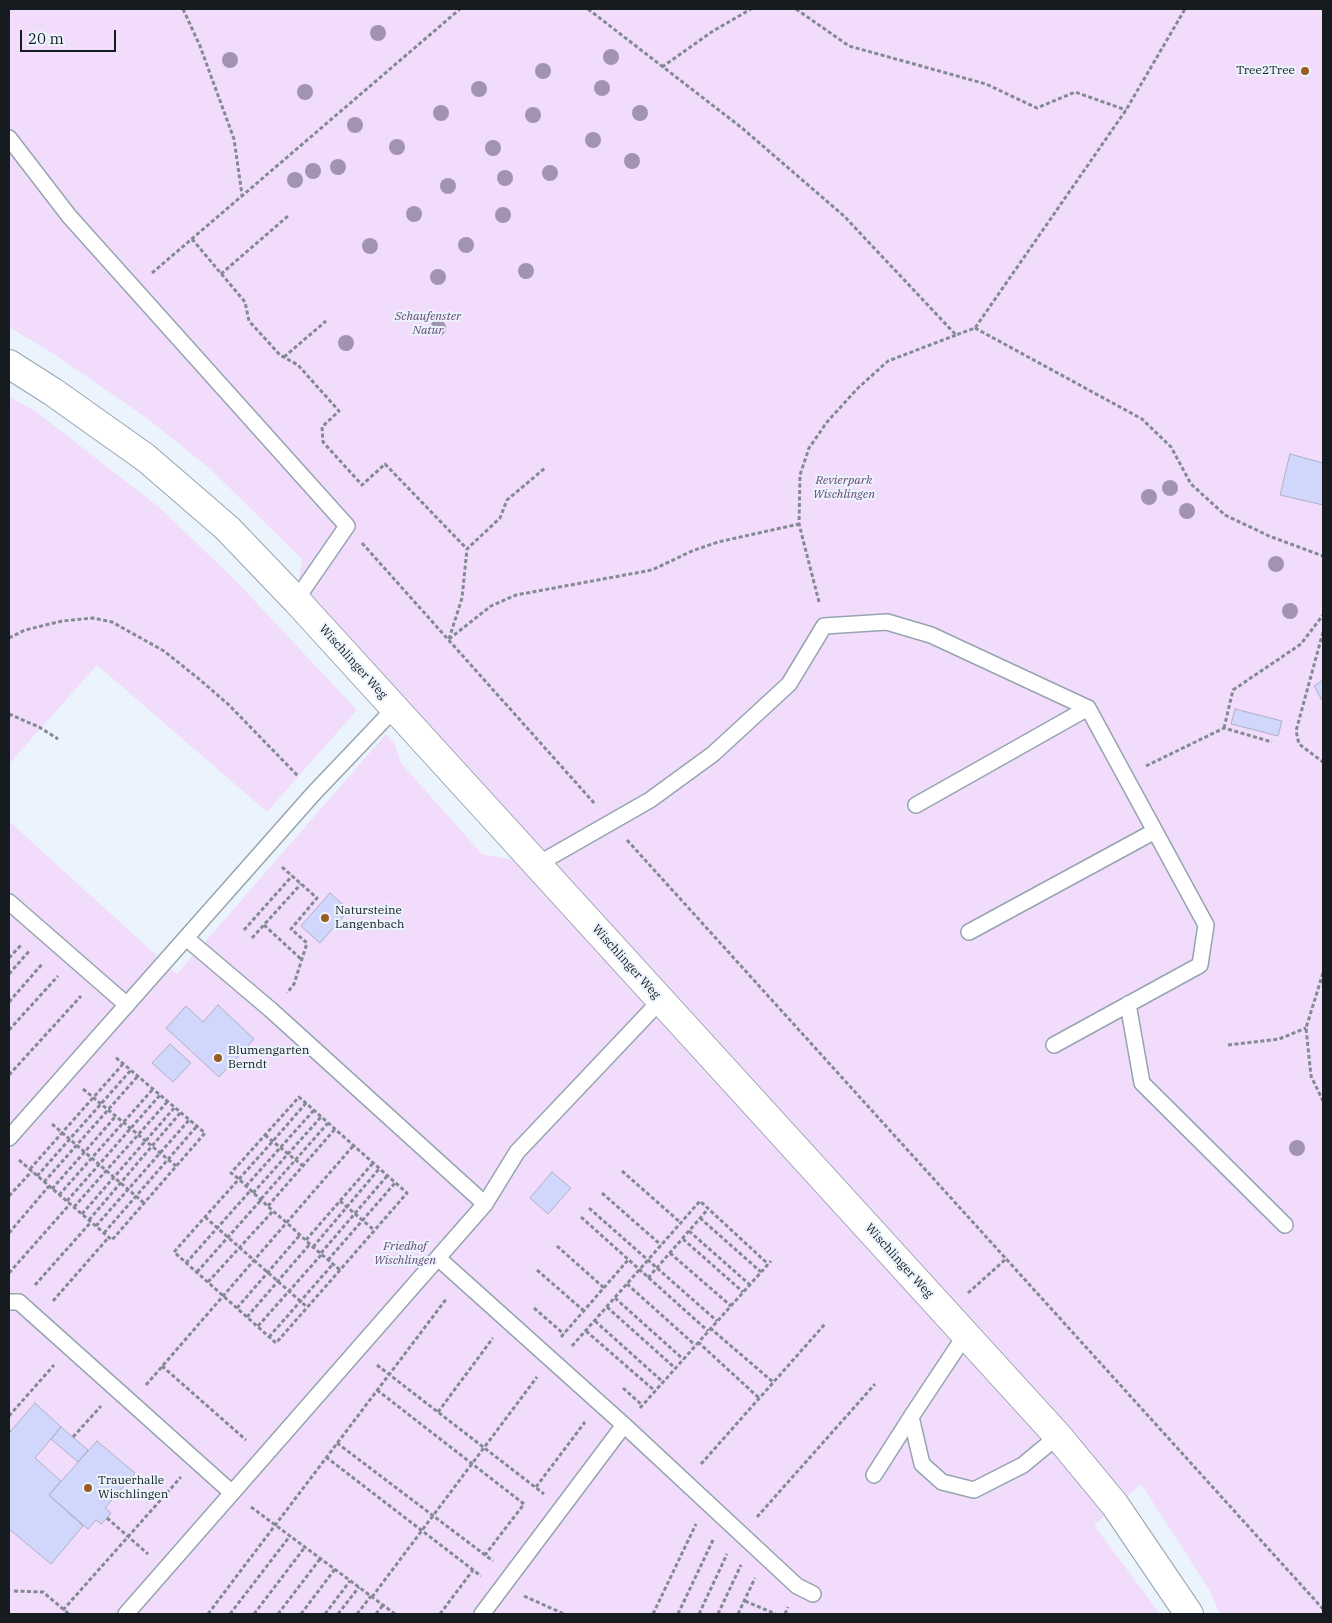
<!DOCTYPE html>
<html>
<head>
<meta charset="utf-8">
<style>
	body { margin:0 }
	#map { position:relative; width:1332px; height:1623px; overflow:hidden; background:#ebf4fc; font-family:"IBM Plex Serif",serif }
	canvas { display:block }
	.frame { position:absolute; inset:0; border:10px solid #161b20; pointer-events:none }
	.scale { position:absolute; left:20px; top:30px; width:96px; height:22px; box-sizing:border-box; border:2px solid #161b20; border-top:0; padding-left:6px; font-size:15px; line-height:18px; white-space:nowrap; color:#161b20; -webkit-text-stroke:4px #ebf4fc; paint-order:stroke }
</style>
</head>
<body>
<div id="map">
<canvas width="1332" height="1623"></canvas>
<div class="frame"></div>
<div class="scale">20 m</div>
</div>
<script>
const ctx = document.querySelector('canvas').getContext('2d');
ctx.lineJoin = 'round';
function paint(path, color) {
  ctx.fillStyle = color;
  ctx.fill(path, 'evenodd');
}
function shape(rows) {
  const path = new Path2D();
  for (const r of rows) {
    path.moveTo(r[0], r[1]);
    for (let i = 2; i < r.length; i += 2) path.lineTo(r[i], r[i + 1]);
  }
  return path;
}
function strokePath(path, color, width, dash) {
  ctx.strokeStyle = color;
  ctx.lineWidth = width;
  ctx.lineCap = dash ? 'butt' : 'round';
  ctx.setLineDash(dash || []);
  ctx.stroke(path);
}
function drawText(font, color, halo, rows, align = 'center') {
  ctx.font = font + ' "IBM Plex Serif",serif';
  ctx.lineWidth = 4;
  ctx.setLineDash([]);
  ctx.textBaseline = 'middle';
  ctx.strokeStyle = halo;
  ctx.fillStyle = color;
  for (const [text, x, y, turn = 0] of rows) {
    ctx.save();
    ctx.translate(x, y);
    ctx.rotate((+turn || 0) * Math.PI / 180);
    ctx.textAlign = isNaN(turn) ? turn : align;
    if (halo) ctx.strokeText(text, 0, 0);
    ctx.fillText(text, 0, 0);
    ctx.restore();
  }
}
const green = shape([
	[9,9,1323,9,1323,1614,1220,1614,1210,1591,1141,1484,1094,1525,1160,1614,9,1614,9,821,177,974,386,734,395,744,401,763,482,854,537,864,296,600,302,559,209,468,148,419,57,356,9,327],
	[9,397,34,410,160,508,236,581,357,710,267,812,97,665,9,764]
]);
const building = shape([
	[1290,454,1323,463,1323,505,1280,495,1290,454],
	[1323,680,1323,702,1314,686,1323,680],
	[1235,709,1282,721,1278,736,1231,724,1235,709],
	[330,893,349,910,320,943,301,926,330,893],
	[218,1005,254,1039,219,1077,166,1028,186,1006,203,1022,218,1005],
	[170,1044,191,1063,173,1082,152,1063,170,1044],
	[552,1172,571,1188,548,1214,530,1198,552,1172],
	[35,1403,61,1427,35,1458,61,1481,49,1495,83,1526,51,1564,9,1529,9,1433,35,1403],
	[61,1427,88,1450,78,1462,51,1439,61,1427],
	[97,1441,135,1473,105,1508,111,1513,107,1518,101,1524,96,1520,88,1529,49,1495,97,1441]
]);
const path = shape([
	[183,9,200,46,234,139,242,195],
	[588,9,742,128,844,216,956,335,975,328,1126,110,1185,9],
	[796,9,849,46,986,84,1037,108,1075,92,1126,110],
	[662,67,713,31,751,9],
	[192,239,245,302,249,321,280,355,298,365,339,411,322,427,323,442,362,485,385,464,467,549],
	[152,273,460,9],
	[221,274,288,216],
	[975,328,1142,419,1171,447,1191,484,1225,515,1269,536,1323,556],
	[284,357,326,321],
	[362,543,595,804],
	[819,602,799,524,800,475,809,448,827,422,858,388,888,361,956,335],
	[1323,632,1296,731,1299,744,1323,762],
	[9,638,25,630,62,621,93,618,112,622,164,651,199,679,229,705,298,776],
	[449,639,491,606,516,595,652,570,692,551,718,542,799,524],
	[449,639,462,598,467,549,500,518,507,500,545,468],
	[9,714,39,727,58,739],
	[1224,728,1233,690,1301,644,1323,615],
	[1146,766,1224,728,1272,742],
	[627,840,1323,1609],
	[282,867,317,898,291,929,307,943,294,984,287,993],
	[264,925,302,960],
	[244,930,292,876],
	[252,938,301,884],
	[9,958,22,944],
	[1323,973,1306,1028,1311,1076,1323,1101],
	[9,974,30,950],
	[9,1002,43,963],
	[9,1030,58,976],
	[1228,1045,1279,1039,1306,1028],
	[9,1075,81,996],
	[83,1089,176,1166],
	[306,1103,273,1141,205,1217,174,1252,276,1343,340,1270,407,1193,299,1097,231,1173,239,1179,246,1186,273,1211,287,1223,313,1247,340,1270],
	[52,1124,144,1203],
	[265,1135,303,1166],
	[19,1160,112,1240,205,1133,114,1056],
	[30,1169,123,1064],
	[622,1171,681,1223],
	[37,1176,131,1070],
	[44,1182,138,1076],
	[246,1186,314,1110],
	[52,1189,116,1116],
	[253,1193,321,1117],
	[602,1193,661,1245],
	[59,1195,153,1089],
	[9,1196,32,1171],
	[261,1199,328,1123],
	[67,1201,160,1095],
	[340,1201,374,1230],
	[268,1206,335,1129],
	[74,1207,168,1101],
	[589,1208,717,1321],
	[82,1214,175,1107],
	[205,1217,307,1307],
	[581,1217,708,1331],
	[700,1218,761,1272],
	[89,1220,181,1112],
	[96,1226,189,1120],
	[689,1231,749,1284],
	[9,1233,49,1186],
	[104,1233,197,1126],
	[683,1239,743,1292],
	[306,1240,373,1163],
	[557,1246,604,1288],
	[313,1247,379,1169],
	[321,1253,387,1176],
	[670,1253,731,1306],
	[328,1260,395,1183],
	[186,1263,251,1190],
	[537,1270,584,1311],
	[197,1272,261,1200],
	[9,1273,70,1204],
	[648,1278,708,1209],
	[208,1282,273,1211],
	[627,1284,695,1345],
	[35,1285,91,1222],
	[968,1293,1007,1258],
	[615,1298,683,1359],
	[53,1301,109,1237],
	[607,1307,675,1368],
	[237,1308,300,1235],
	[534,1308,564,1334],
	[247,1317,310,1244],
	[595,1321,663,1382],
	[258,1326,322,1254],
	[710,1328,773,1382],
	[586,1331,655,1391],
	[269,1337,333,1264],
	[561,1337,628,1260],
	[698,1342,759,1398],
	[572,1346,700,1201,768,1264],
	[377,1365,544,1494],
	[162,1366,246,1440],
	[146,1385,353,1146],
	[623,1388,642,1405],
	[377,1390,524,1504,485,1555],
	[640,1408,771,1261],
	[438,1412,493,1338],
	[9,1416,54,1365],
	[9,1431,10,1432],
	[73,1437,101,1406],
	[337,1443,493,1561],
	[326,1457,481,1576],
	[701,1464,825,1324],
	[536,1487,585,1422],
	[251,1507,395,1614],
	[757,1517,875,1384],
	[107,1518,148,1554],
	[14,1591,43,1592,69,1614],
	[524,1596,564,1614],
	[372,1597,537,1377],
	[745,1601,776,1614],
	[63,1610,181,1477],
	[208,1614,447,1298],
	[230,1614,290,1536],
	[254,1614,305,1547],
	[278,1614,320,1559],
	[301,1614,335,1569],
	[325,1614,350,1581],
	[338,1614,359,1587],
	[357,1614,371,1596],
	[376,1614,383,1605],
	[440,1614,473,1570],
	[653,1614,696,1524],
	[678,1614,713,1540],
	[699,1614,727,1554],
	[718,1614,741,1565],
	[738,1614,755,1578],
	[785,1614,788,1607]
]);
const service = shape([
	[9,138,69,216,347,526,296,600],
	[538,864,650,800,713,754,789,684,824,626,887,622,931,635,1088,708,916,805],
	[9,902,127,1005],
	[969,932,1155,831],
	[186,938,271,1010,485,1204],
	[1128,1004,1142,1083,1285,1225],
	[1054,1045,1200,965,1206,925,1088,708],
	[9,1138,314,793,395,708],
	[438,1258,624,1425,797,1586,813,1594],
	[9,1302,19,1302,231,1492],
	[966,1334,911,1417,922,1464,942,1482,974,1490,1023,1465,1058,1436],
	[874,1475,911,1417],
	[126,1614,485,1204,517,1152,661,1000],
	[482,1614,624,1425]
]);
const minor = shape([
	[9,364,53,392,146,458,227,528,296,600,1058,1436,1115,1505,1189,1614]
]);
const trees = [
	[378,33],
	[611,57],
	[230,60],
	[543,71],
	[602,88],
	[479,89],
	[305,92],
	[441,113],
	[640,113],
	[533,115],
	[355,125],
	[593,140],
	[397,147],
	[493,148],
	[632,161],
	[338,167],
	[313,171],
	[550,173],
	[505,178],
	[295,180],
	[448,186],
	[414,214],
	[503,215],
	[466,245],
	[370,246],
	[526,271],
	[438,277],
	[438,328],
	[346,343],
	[1170,488],
	[1149,497],
	[1187,511],
	[1276,564],
	[1290,611],
	[1297,1148]
];
const markers = [
	[1305,71,5,"#9a5b23"],
	[325,918,5,"#9a5b23"],
	[218,1058,5,"#9a5b23"],
	[88,1488,5,"#9a5b23"]
];
const poiNames = [
	["Tree2Tree",1295,71,"right"],
	["Natursteine",335,911],
	["Langenbach",335,925],
	["Blumengarten",228,1051],
	["Berndt",228,1065],
	["Trauerhalle",98,1481],
	["Wischlingen",98,1495]
];
const parkNames = [
	["Schaufenster",428,317],
	["Natur",428,331],
	["Revierpark",844,481],
	["Wischlingen",844,495],
	["Friedhof",405,1247],
	["Wischlingen",405,1261]
];
const streetNames = [
	["Wischlinger Weg",353,662,48],
	["Wischlinger Weg",626,962,48],
	["Wischlinger Weg",899,1261,48]
];
paint(green, '#f1ddfb');
paint(building, '#d1d6fc');
strokePath(building, '#afb1c2', 1);
strokePath(service, '#96a4b1', 18);
strokePath(minor, '#96a4b1', 30);
strokePath(path, '#838a91', 3, [4, 2.5]);
strokePath(service, '#fff', 15);
strokePath(minor, '#fff', 28);
ctx.fillStyle = '#a294b1';
for (const [x, y] of trees) {
  ctx.beginPath();
  ctx.arc(x, y, 8, 0, 2 * Math.PI);
  ctx.fill();
}
for (const [x, y, r, color] of markers) {
  const dot = new Path2D();
  dot.arc(x, y, r, 0, 2 * Math.PI);
  ctx.fillStyle = color;
  ctx.fill(dot);
  strokePath(dot, '#ebf4fc', 2);
}
drawText('12px', '#161b20', '#ebf4fc', poiNames, 'left');
drawText('italic 12px', '#664674', '#ebf4fc', parkNames);
drawText('12px', '#161b20', '#ebf4fc', streetNames);
</script>
</body>
</html>
